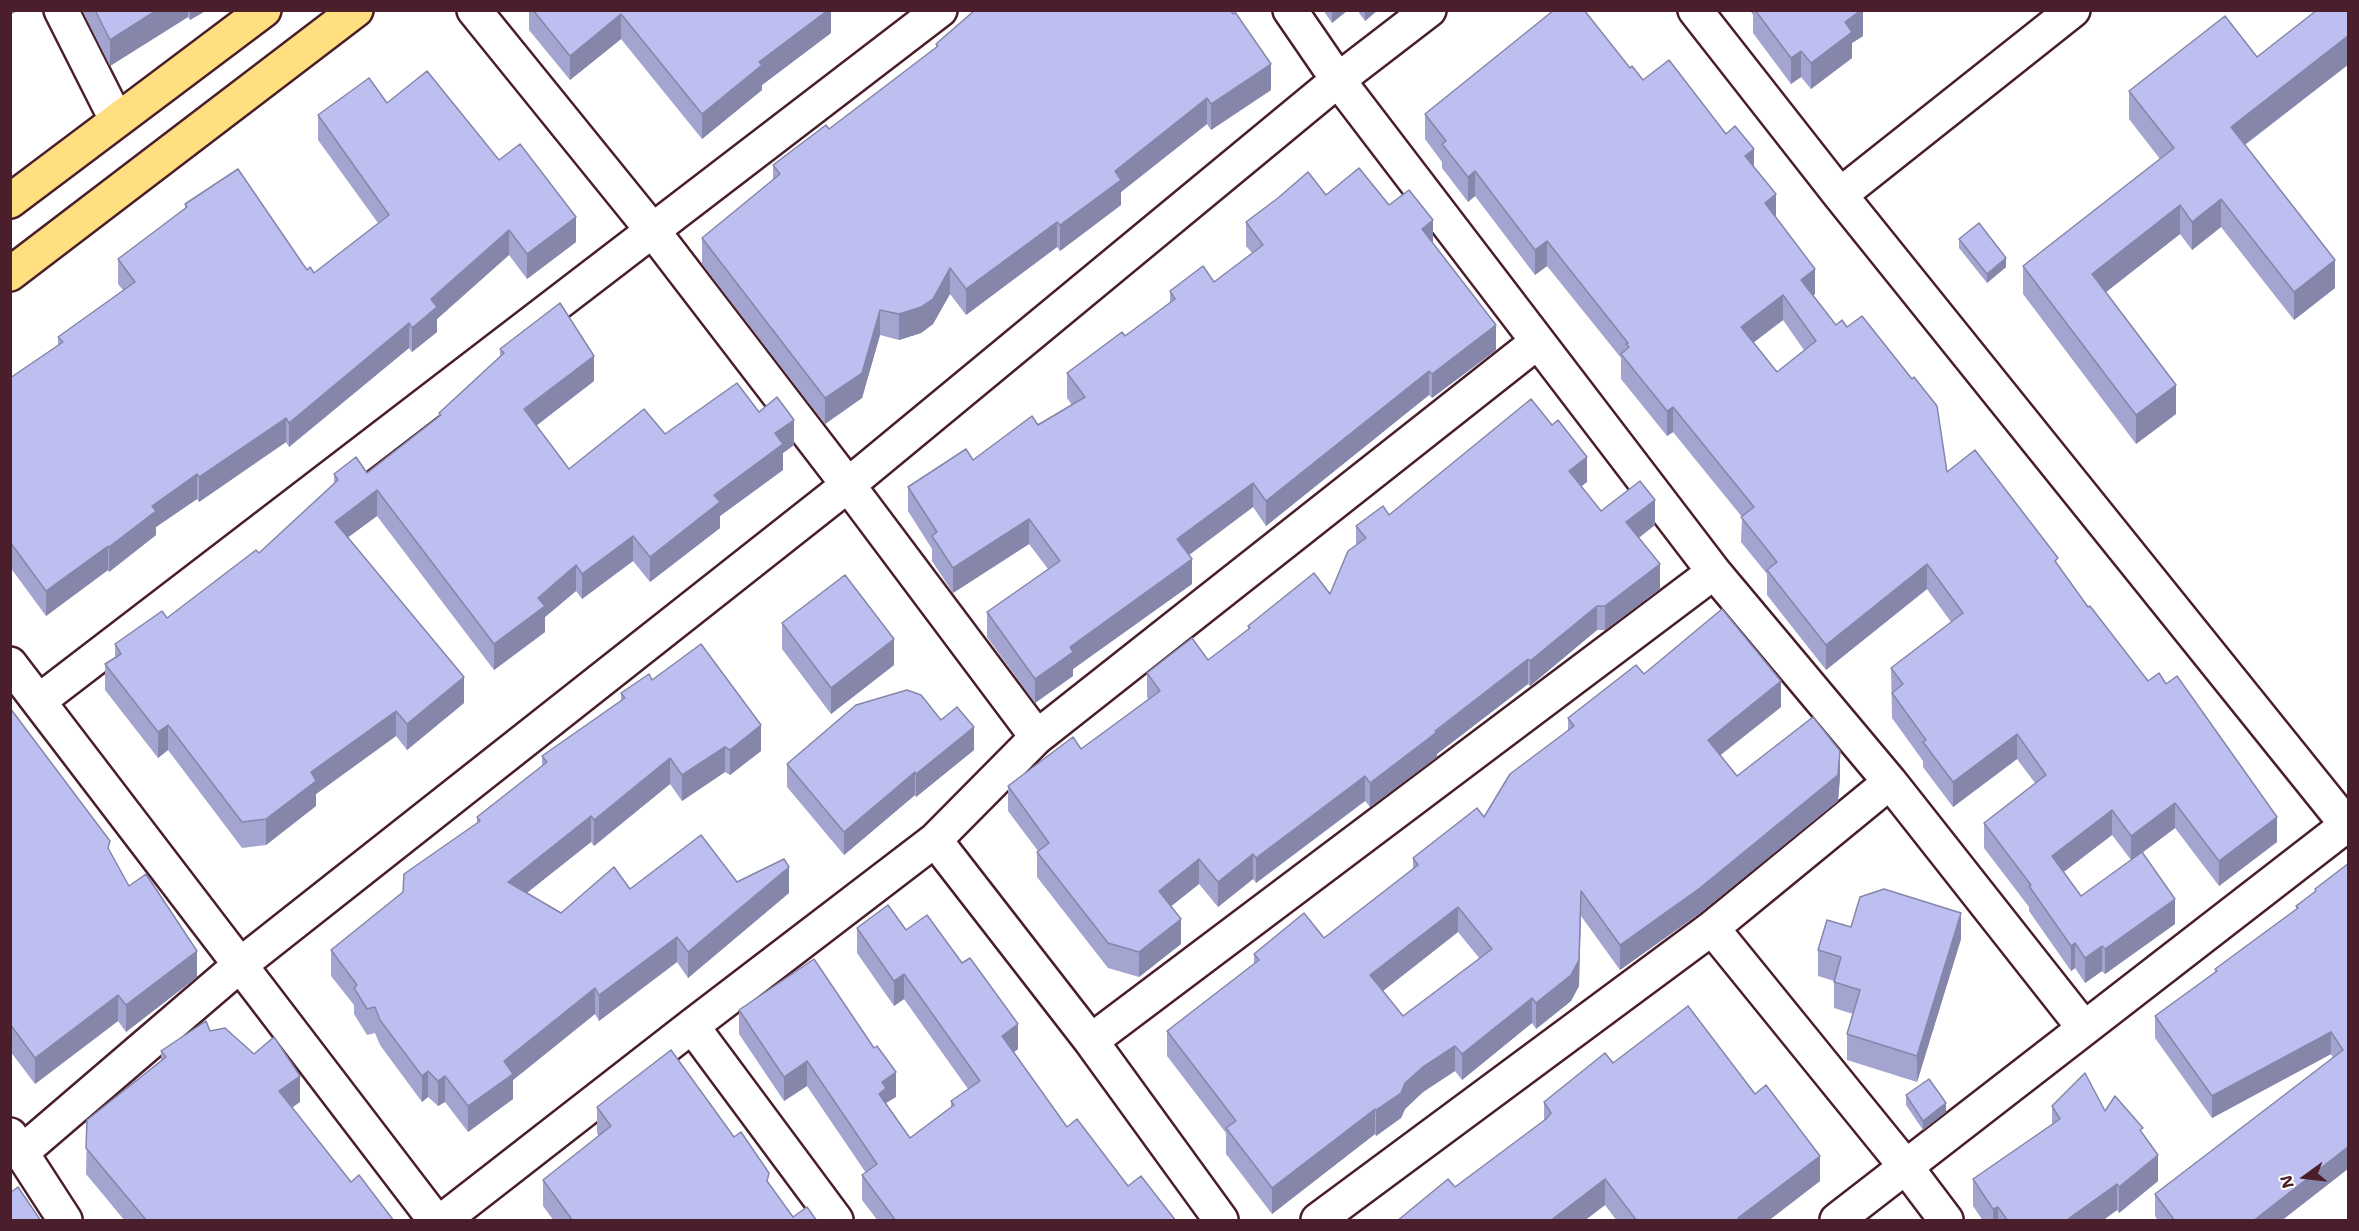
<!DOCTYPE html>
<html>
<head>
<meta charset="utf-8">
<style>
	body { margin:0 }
	#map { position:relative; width:2359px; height:1231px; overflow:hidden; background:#fff; font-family:"Shantell Sans",sans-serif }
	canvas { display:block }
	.frame { position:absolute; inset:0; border:12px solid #4a1f2b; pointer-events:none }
	.north { position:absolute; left:2275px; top:1147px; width:60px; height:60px; -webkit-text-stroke:4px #fff; paint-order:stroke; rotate:255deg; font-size:16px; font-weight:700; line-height:24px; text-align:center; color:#4a1f2b }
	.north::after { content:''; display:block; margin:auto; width:21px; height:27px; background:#4a1f2b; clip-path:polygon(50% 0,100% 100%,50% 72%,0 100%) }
</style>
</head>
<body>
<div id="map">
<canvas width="2359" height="1231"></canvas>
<div class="frame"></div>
<div class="north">N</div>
</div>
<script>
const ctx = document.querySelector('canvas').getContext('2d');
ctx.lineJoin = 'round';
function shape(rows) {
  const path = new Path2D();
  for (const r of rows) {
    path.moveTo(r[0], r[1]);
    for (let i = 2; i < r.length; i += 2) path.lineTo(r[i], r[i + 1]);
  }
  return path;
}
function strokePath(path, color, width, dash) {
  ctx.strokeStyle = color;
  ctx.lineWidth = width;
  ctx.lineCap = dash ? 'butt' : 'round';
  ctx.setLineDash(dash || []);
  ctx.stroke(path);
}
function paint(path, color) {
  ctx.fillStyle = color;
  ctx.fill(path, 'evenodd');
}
const minor = shape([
	[61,10,116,119],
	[474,10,653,231,848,485,1037,737],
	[1290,10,1338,80,1714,572,1890,782,2084,1028],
	[1695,10,1840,195,2347,825],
	[1840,195,2073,10],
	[10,664,435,1220],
	[39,701,940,10],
	[935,840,1091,1041,1221,1220],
	[1712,928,1906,1167,1946,1220],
	[692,1026,836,1220],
	[1091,1041,1714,572],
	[10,1135,65,1220],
	[22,1152,240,965,848,485,1338,80,1429,10],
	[443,1220,692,1026,935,840,1037,737,1536,343],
	[1318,1220,1712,928,1890,782],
	[1837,1220,2348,824]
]);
const primary = shape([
	[10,201,264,10],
	[10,274,356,10]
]);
const wall = shape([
	[82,10,207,10,190,20,188,17,110,66],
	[529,10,831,10,831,33,762,85,762,90,702,139,621,39,570,80,529,30],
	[1323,10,1348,10,1332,23],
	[1357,10,1378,10,1365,21],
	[1750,10,1863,10,1863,36,1852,43,1852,58,1811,89,1801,77,1791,84,1753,33,1753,15],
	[2349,10,2349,64,2245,145,2335,288,2294,320,2221,227,2192,250,2180,234,2106,292,2176,414,2136,444,2023,294,2023,266,2160,159,2129,119,2129,91,2257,57],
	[936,44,1271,90,1211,130,1207,124,1121,192,1121,205,1060,251,1057,247,966,315,950,294,933,324,921,333,899,340,880,335,862,398,825,424,702,264,702,238,773,180,773,165,829,129,936,48],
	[1630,68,1643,80,1726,134,1754,167,1776,219,1815,294,1813,296,1947,472,2058,566,2088,607,2277,842,2219,886,2175,828,2142,853,2175,924,2105,974,2102,971,2085,983,2075,968,2071,971,2029,911,2029,907,1984,848,1984,823,2035,783,2017,759,1953,807,1923,767,1923,761,1892,718,1891,668,1951,622,1927,589,1826,670,1767,595,1767,574,1741,542,1742,517,1673,432,1667,436,1621,379,1621,358,1547,266,1535,275,1475,196,1468,202,1442,168,1442,162,1425,139,1425,114],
	[1783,320,1804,350,1777,372,1753,343],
	[2112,835,2131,860,2081,896,2063,872],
	[387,103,499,160,576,242,527,279,509,255,437,319,437,332,412,352,409,348,289,447,286,442,199,502,197,499,156,527,156,535,109,572,108,570,46,616,10,567,10,378,58,345,58,337,123,290,118,284,118,259,185,209,185,204,307,270,314,273,378,223,318,140,318,115],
	[1326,195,1389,205,1433,243,1496,350,1432,398,1429,395,1266,526,1253,507,1189,555,1192,584,1073,669,1073,676,1035,703,987,637,987,612,1048,569,1029,544,953,593,932,561,932,549,908,511,908,487,973,460,1072,405,1067,398,1067,373,1125,336,1170,303,1170,291,1214,282,1252,253,1246,246,1246,222],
	[1959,239,2006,267,1987,283,1959,248],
	[500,349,594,381,536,426,569,469,665,434,759,412,794,445,783,453,783,470,720,516,720,528,650,582,633,561,582,599,576,591,545,617,545,632,494,670,377,516,348,537,464,703,407,750,396,736,316,794,316,806,266,845,242,848,168,750,158,758,105,690,105,664,115,658,115,644,167,618,259,553,334,484,334,474,367,473,439,416,439,413,500,357],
	[1587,482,1581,486,1601,511,1655,525,1639,538,1660,589,1605,630,1597,630,1530,686,1528,684,1437,754,1437,757,1370,807,1365,801,1256,883,1253,879,1218,907,1199,884,1171,906,1181,944,1139,977,1108,968,1037,877,1037,852,1038,851,1008,811,1008,786,1081,749,1148,699,1147,697,1147,673,1208,660,1248,630,1248,626,1330,594,1356,545,1356,526,1389,515],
	[782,623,894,665,831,714,782,649],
	[1644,674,1781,707,1720,755,1737,776,1840,777,1838,801,1700,913,1620,970,1581,916,1579,986,1571,1001,1536,1029,1532,1023,1462,1080,1455,1071,1423,1092,1405,1109,1401,1118,1376,1136,1375,1134,1272,1214,1226,1154,1226,1133,1167,1056,1167,1031,1254,964,1254,954,1324,938,1413,869,1413,858,1484,817,1568,730,1568,718],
	[1458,932,1480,959,1403,1016,1383,991],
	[652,680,761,751,730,775,725,772,682,801,670,784,594,846,591,842,526,893,561,913,630,889,737,882,789,893,688,978,677,962,599,1021,595,1014,513,1080,513,1099,468,1132,445,1102,438,1106,428,1097,422,1102,380,1045,375,1033,367,1035,354,1014,354,1005,331,976,331,950,403,892,477,824,477,817,542,766,542,756,621,700,621,693],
	[10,708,110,852,129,886,197,977,126,1032,118,1021,35,1084,10,1051],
	[941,720,974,750,916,797,915,795,844,855,787,787,787,764],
	[2349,863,2349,1168,2281,1221,2158,1221,2155,1216,2155,1194,2333,1058,2331,1054,2212,1118,2155,1038,2155,1016,2215,972,2215,969,2296,909,2296,906,2315,892,2315,889],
	[1851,927,1961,939,1917,1082,1847,1060,1847,1034,1853,1014,1834,1008,1834,981,1818,976,1818,950],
	[857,928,906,930,1018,1049,1014,1052,1067,1127,1128,1186,1176,1221,878,1221,862,1200,862,1175,866,1173,807,1086,784,1101,739,1034,739,1010,896,1097,886,1103,886,1105,910,1138,951,1107,951,1101,968,1089,904,999,894,1006,857,953],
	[210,1031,300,1102,292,1107,351,1182,394,1221,125,1221,86,1174,87,1120,161,1060,161,1051],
	[1613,1063,1820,1181,1768,1221,1617,1221,1605,1205,1584,1221,1397,1221,1455,1187,1544,1121,1544,1102],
	[1906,1095,1946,1112,1923,1130,1906,1105],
	[2052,1106,2105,1111,2143,1134,2158,1181,2119,1213,2117,1210,2102,1221,1983,1221,1973,1206,1973,1179,2052,1124],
	[597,1107,734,1137,793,1217,817,1221,554,1221,543,1206,543,1180,599,1136,597,1133]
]);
const shadedWall = shape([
	[10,10,19,10,10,15],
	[157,10,188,10,188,17,110,66,110,40],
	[190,10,207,10,190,20],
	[820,10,831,10,831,33,762,85,762,90,702,139,702,114,759,62],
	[1332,10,1348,10,1332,23],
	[1365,10,1378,10,1365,21],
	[1861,10,1863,10,1863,36,1852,43,1852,58,1811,89,1811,63,1845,22],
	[621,14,621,39,570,80,570,56],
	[2349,35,2349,64,2231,155,2231,127],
	[1801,51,1801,77,1791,84,1791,58],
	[1271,64,1271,90,1211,130,1211,104],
	[1207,98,1207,124,1121,192,1121,205,1060,251,1060,225,1115,171],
	[1754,149,1754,174,1745,156],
	[1475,171,1475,196,1468,202,1468,177],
	[1776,194,1776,219,1765,203],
	[2221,199,2221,227,2192,250,2192,222],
	[2180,205,2180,234,2092,303,2092,274],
	[576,217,576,242,527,279,527,254],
	[1433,220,1433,245,1422,229],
	[1057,222,1057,247,966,315,966,289],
	[509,230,509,255,437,319,437,332,412,352,412,328,431,299],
	[1547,241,1547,266,1535,275,1535,250],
	[2006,258,2006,267,1987,283,1987,274],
	[2335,260,2335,288,2294,320,2294,292],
	[950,268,950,294,933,324,921,333,899,340,899,314],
	[1815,269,1815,294,1801,305,1801,280],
	[1783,295,1783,320,1741,352,1741,327],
	[880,310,880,335,862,398,825,424,825,398],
	[409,323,409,348,289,447,289,423],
	[1496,325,1496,350,1432,398,1432,374],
	[594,356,594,381,524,435,524,409],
	[1429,371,1429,395,1266,526,1266,501],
	[2176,385,2176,414,2136,444,2136,415],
	[1673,407,1673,432,1667,436,1667,411],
	[286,418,286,442,199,502,199,477],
	[794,420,794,445,783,453,783,470,720,516,720,528,650,582,650,557,714,495,775,433],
	[1587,457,1587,482,1569,496,1569,471],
	[197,474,197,499,156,527,156,535,109,572,109,547,152,506],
	[1253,483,1253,507,1177,564,1177,539],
	[377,490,377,516,335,547,335,522],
	[1655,500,1655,525,1626,547,1626,522],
	[1029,519,1029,544,953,593,953,568],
	[633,536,633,561,582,599,582,574],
	[108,546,108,570,46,616,46,591],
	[1192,559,1192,584,1073,669,1073,676,1035,703,1035,679,1070,647],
	[1660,564,1660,589,1605,630,1605,606],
	[1927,564,1927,589,1826,670,1826,645],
	[576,565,576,591,545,617,545,632,494,670,494,644,538,598],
	[1597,606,1597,630,1530,686,1530,661],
	[894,639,894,665,831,714,831,688],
	[1528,659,1528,684,1437,754,1437,757,1370,807,1370,783],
	[464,677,464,703,407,750,407,724],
	[1781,681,1781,707,1708,765,1708,740],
	[396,711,396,736,316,794,316,806,266,845,266,819,311,772],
	[168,725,168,750,158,758,158,732],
	[761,725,761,751,730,775,730,750],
	[974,727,974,750,916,797,916,774],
	[2017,734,2017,759,1953,807,1953,782],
	[725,747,725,772,682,801,682,775],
	[1840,751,1840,777,1838,801,1700,913,1620,970,1620,945],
	[670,758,670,784,594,846,594,820],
	[915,772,915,795,844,855,844,832],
	[1365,776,1365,801,1256,883,1256,858],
	[2175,803,2175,828,2131,861,2131,836],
	[2112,810,2112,835,2052,881,2052,856],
	[591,816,591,842,508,908,508,882],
	[2277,817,2277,842,2219,886,2219,861],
	[1253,854,1253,879,1218,907,1218,882],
	[1199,859,1199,884,1159,916,1159,891],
	[789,867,789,893,688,978,688,952],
	[1581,891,1579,986,1571,1001,1536,1029,1536,1003],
	[2175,899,2175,924,2105,974,2105,949],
	[1458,907,1458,932,1370,1001,1370,975],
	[1961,913,1961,939,1917,1082,1917,1056],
	[1181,919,1181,944,1139,977,1139,952],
	[677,937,677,962,599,1021,599,995],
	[2075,943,2075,968,2071,971,2071,946],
	[2102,946,2102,971,2085,983,2085,958],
	[197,951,197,977,126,1032,126,1005],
	[904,974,904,999,894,1006,894,981],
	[595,988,595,1014,513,1080,513,1099,468,1132,468,1106,504,1061],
	[118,995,118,1021,35,1084,35,1058],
	[1532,998,1532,1023,1462,1080,1462,1054],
	[1018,1024,1018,1049,1002,1061,1002,1036],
	[2331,1032,2331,1054,2212,1118,2212,1096],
	[1455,1046,1455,1071,1423,1092,1405,1109,1401,1118,1376,1136,1376,1110,1423,1067],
	[807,1061,807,1086,784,1101,784,1077],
	[428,1071,428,1097,422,1102,422,1076],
	[896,1072,896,1097,886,1103,886,1113,879,1094,882,1082],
	[300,1076,300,1102,279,1117,279,1091],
	[445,1076,445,1102,438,1106,438,1081],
	[1946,1103,1946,1112,1923,1130,1923,1121],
	[1375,1109,1375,1134,1272,1214,1272,1188],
	[2349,1146,2349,1168,2281,1221,2253,1221],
	[2158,1155,2158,1181,2119,1213,2119,1187],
	[1820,1156,1820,1181,1768,1221,1738,1221,1738,1218],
	[1605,1179,1605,1205,1584,1221,1550,1221],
	[2117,1184,2117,1210,2102,1221,2068,1221,2068,1219],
	[1998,1207,1998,1221,1993,1221,1993,1209]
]);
const building = shape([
	[95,10,157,10,110,40,95,10],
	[533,10,828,10,759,62,762,65,702,114,621,14,570,56,533,10],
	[975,10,1230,10,1233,14,1235,12,1271,64,1211,104,1207,98,1115,171,1121,180,1060,225,1057,222,966,289,950,268,933,299,921,307,899,314,880,310,862,373,825,398,702,238,780,174,773,165,826,125,829,129,938,46,936,44,975,10],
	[1554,10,1584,10,1630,68,1632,66,1643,80,1669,60,1726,134,1735,126,1754,149,1745,156,1776,194,1765,203,1815,269,1801,280,1836,325,1842,320,1847,327,1862,316,1912,379,1914,377,1937,406,1947,472,1975,450,2058,558,2055,561,2088,607,2090,606,2148,681,2159,673,2166,684,2177,676,2277,817,2219,861,2175,803,2131,836,2112,810,2052,856,2081,896,2142,852,2175,899,2105,949,2102,946,2085,958,2075,943,2071,946,2029,886,2031,885,1984,823,2046,775,2017,734,1953,782,1923,742,1926,740,1892,693,1903,684,1891,668,1963,613,1927,564,1826,645,1767,570,1777,562,1741,517,1754,507,1673,407,1667,411,1621,354,1629,347,1626,344,1628,343,1547,241,1535,250,1475,171,1468,177,1442,144,1446,141,1425,114,1554,10],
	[1783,295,1816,341,1777,372,1741,327,1783,295],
	[1755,10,1861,10,1845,22,1852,32,1811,63,1801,51,1791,58,1755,10],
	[2317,10,2349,10,2349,35,2231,127,2335,260,2294,292,2221,199,2192,222,2180,205,2092,274,2176,385,2136,415,2023,266,2174,148,2129,91,2225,16,2257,57,2317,10],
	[427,71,499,160,520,144,576,217,527,254,509,230,431,299,437,307,412,328,409,323,289,423,286,418,199,477,197,474,152,506,156,511,109,547,108,546,46,591,10,542,10,378,63,342,58,337,135,282,118,259,187,207,185,204,238,169,307,270,310,267,314,273,389,215,318,115,369,78,387,103,427,71],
	[1359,168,1389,205,1409,190,1433,220,1422,229,1496,325,1432,374,1429,371,1266,501,1253,483,1177,539,1192,559,1070,647,1073,652,1035,679,987,612,1060,561,1029,519,953,568,932,536,937,532,908,487,966,449,973,460,1032,416,1038,425,1085,397,1067,373,1122,332,1125,336,1175,299,1170,291,1203,266,1214,282,1263,245,1246,222,1278,198,1308,172,1326,195,1359,168],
	[1979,223,2006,258,1987,274,1959,239,1979,223],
	[560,303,594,356,524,409,569,469,644,409,665,434,737,383,759,412,777,397,794,420,775,433,783,444,714,495,720,502,650,557,633,536,582,574,576,565,538,598,545,606,494,644,377,490,335,522,464,677,407,724,396,711,311,772,316,781,266,819,242,822,168,725,158,732,105,664,121,654,115,644,162,611,167,618,256,550,259,553,338,480,334,474,356,457,367,473,441,415,439,413,504,353,500,349,560,303],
	[1531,399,1552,425,1558,420,1587,457,1569,471,1601,511,1640,481,1655,500,1626,522,1660,564,1605,606,1597,606,1530,661,1528,659,1435,731,1437,732,1370,783,1365,776,1256,858,1253,854,1218,882,1199,859,1159,891,1181,919,1139,952,1108,943,1037,852,1049,843,1008,786,1073,737,1081,749,1160,691,1147,673,1192,638,1208,660,1250,628,1248,626,1314,573,1330,594,1348,551,1366,538,1356,526,1383,506,1389,515,1531,399],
	[845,575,894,639,831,688,782,623,845,575],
	[1722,609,1781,681,1708,740,1737,776,1813,717,1840,751,1838,775,1700,888,1620,945,1581,891,1579,960,1571,975,1536,1003,1532,998,1462,1054,1455,1046,1423,1067,1405,1083,1401,1093,1376,1110,1375,1109,1272,1188,1226,1128,1236,1121,1167,1031,1259,960,1254,954,1304,913,1324,938,1418,865,1413,858,1477,808,1484,817,1510,774,1574,726,1568,718,1636,665,1644,674,1722,609],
	[1458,907,1492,949,1403,1016,1370,975,1458,907],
	[701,644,761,725,730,750,725,747,682,775,670,758,594,820,591,816,508,882,561,913,614,867,630,889,701,835,737,882,784,859,789,867,688,952,677,937,599,995,595,988,504,1061,513,1074,468,1106,445,1076,438,1081,428,1071,422,1076,380,1020,375,1007,367,1009,354,988,357,985,331,950,403,892,404,874,480,821,477,817,547,762,542,756,625,698,621,693,649,674,652,680,701,644],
	[907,690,921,695,941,720,957,707,974,727,916,774,915,772,844,832,787,764,856,705,907,690],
	[10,708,110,841,108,848,129,886,146,874,197,951,126,1005,118,995,35,1058,10,1024,10,708],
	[2349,863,2349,1146,2253,1221,2175,1221,2155,1194,2343,1050,2331,1032,2212,1096,2155,1016,2217,971,2215,969,2298,908,2296,906,2316,891,2315,889,2349,863],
	[1884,889,1961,913,1917,1056,1847,1034,1860,990,1834,982,1841,957,1818,950,1827,920,1851,927,1860,897,1884,889],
	[888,905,906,930,927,915,962,963,970,958,1018,1024,1002,1036,1067,1127,1077,1119,1128,1186,1141,1176,1176,1221,896,1221,862,1175,877,1164,807,1061,784,1077,739,1010,814,959,874,1048,877,1046,896,1072,882,1082,886,1088,879,1094,910,1138,954,1105,951,1101,980,1081,904,974,894,981,857,928,888,905],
	[1688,1006,1755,1094,1766,1085,1820,1156,1738,1218,1741,1221,1637,1221,1605,1179,1550,1221,1397,1221,1448,1179,1455,1187,1546,1119,1551,1113,1544,1102,1605,1053,1613,1063,1688,1006],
	[206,1021,210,1031,225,1028,254,1054,274,1037,300,1076,279,1091,351,1182,359,1175,394,1221,147,1221,86,1148,87,1120,166,1057,161,1051,206,1021],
	[671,1050,734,1137,741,1132,769,1173,767,1181,793,1217,807,1207,817,1221,573,1221,543,1180,611,1126,597,1107,671,1050],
	[2085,1073,2105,1111,2115,1096,2143,1128,2140,1130,2158,1155,2119,1187,2117,1184,2068,1219,2069,1221,2008,1221,1998,1207,1993,1209,1973,1179,2060,1119,2052,1106,2085,1073],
	[1929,1079,1946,1103,1923,1121,1906,1095,1929,1079],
	[18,1187,41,1221,10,1221,10,1193,18,1187]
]);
strokePath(minor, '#4a1f2b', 38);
strokePath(primary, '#4a1f2b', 38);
strokePath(minor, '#fff', 33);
strokePath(primary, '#ffdf80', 33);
paint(wall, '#a3a4cf');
paint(shadedWall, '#8586a9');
paint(building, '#bebff1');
strokePath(building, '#8586a9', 1.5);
</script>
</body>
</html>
